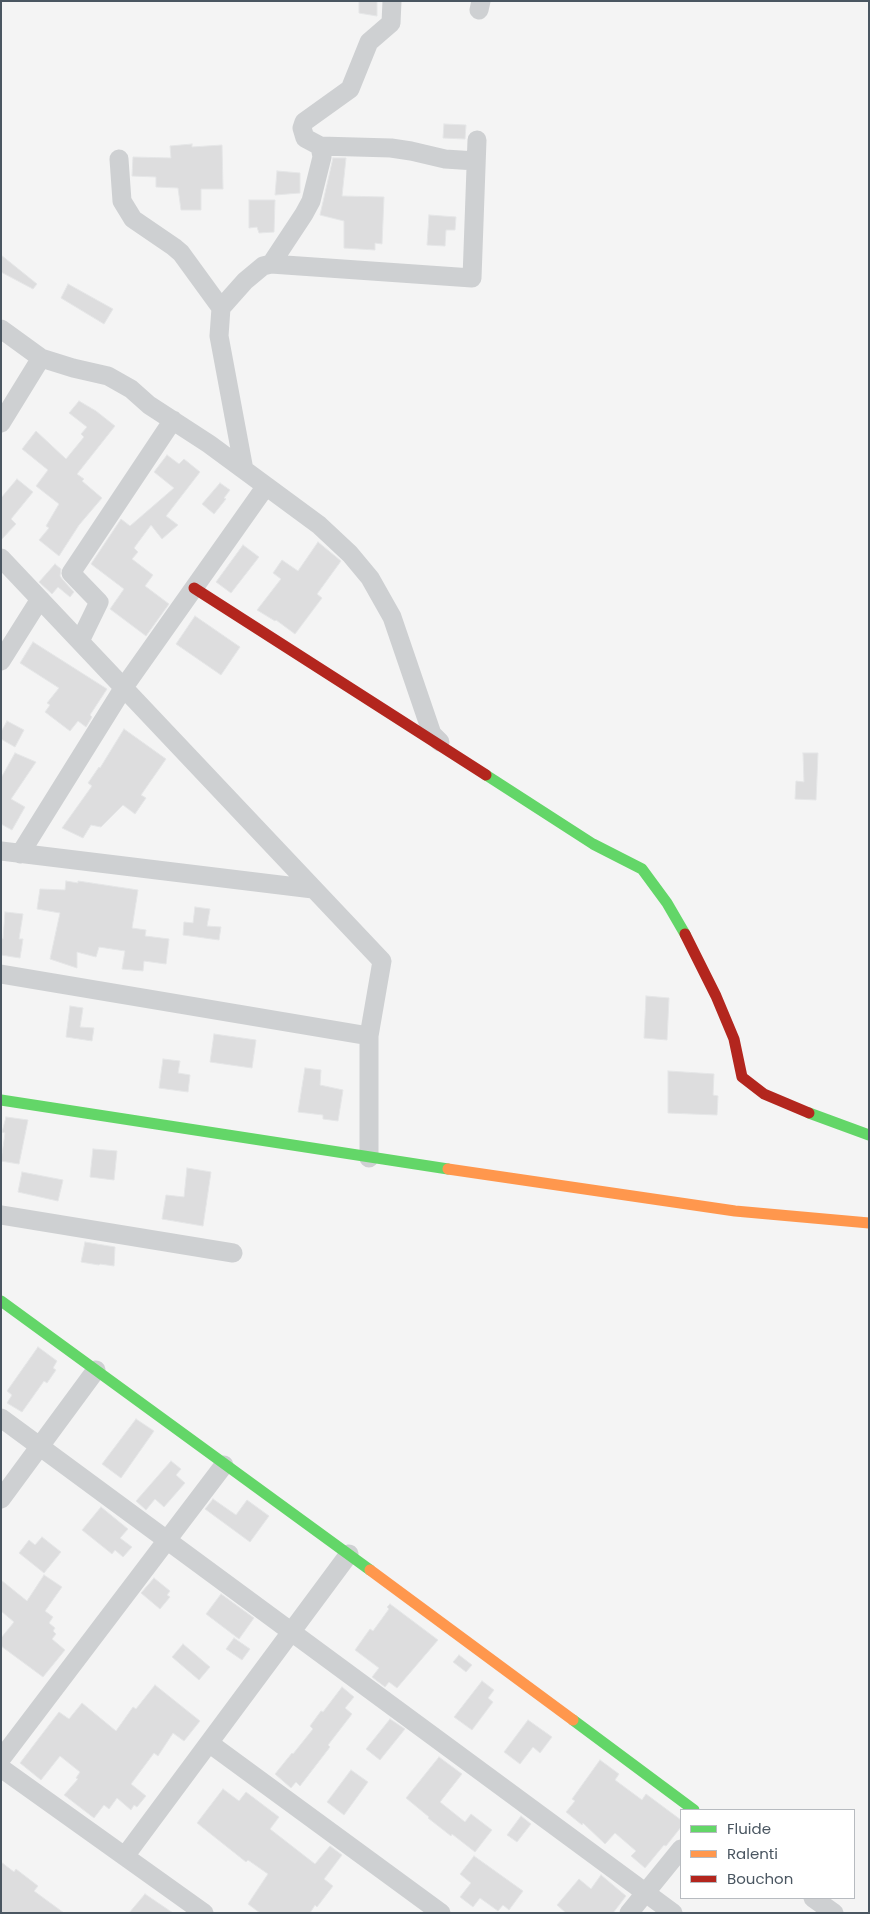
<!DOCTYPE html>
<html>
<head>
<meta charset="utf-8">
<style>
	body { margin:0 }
	#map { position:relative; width:870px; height:1914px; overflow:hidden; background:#f4f4f4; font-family:Poppins,sans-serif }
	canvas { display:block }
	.frame { position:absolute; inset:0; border:2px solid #4a5661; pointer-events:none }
	.legend { position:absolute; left:680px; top:1809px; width:175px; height:90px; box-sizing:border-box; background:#fff; border:1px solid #b7bbc0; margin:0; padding:6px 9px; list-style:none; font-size:15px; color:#4a5661 }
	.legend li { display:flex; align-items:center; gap:10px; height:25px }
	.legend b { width:25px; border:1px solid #b7bbc0 }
</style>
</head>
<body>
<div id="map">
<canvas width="870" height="1914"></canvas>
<div class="frame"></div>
<ul class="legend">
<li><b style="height:6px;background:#63d668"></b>Fluide</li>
<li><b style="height:6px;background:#ff974d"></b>Ralenti</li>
<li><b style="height:6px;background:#b3261e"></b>Bouchon</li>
</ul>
</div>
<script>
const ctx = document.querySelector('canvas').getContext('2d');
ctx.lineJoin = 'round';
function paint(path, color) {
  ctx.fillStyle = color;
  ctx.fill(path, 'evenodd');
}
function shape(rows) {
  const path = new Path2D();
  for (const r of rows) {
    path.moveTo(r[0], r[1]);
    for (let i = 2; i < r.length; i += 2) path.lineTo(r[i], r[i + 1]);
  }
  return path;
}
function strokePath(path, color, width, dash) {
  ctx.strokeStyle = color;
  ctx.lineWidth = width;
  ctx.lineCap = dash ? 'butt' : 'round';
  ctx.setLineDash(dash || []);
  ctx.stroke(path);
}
const building = shape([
	[359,1,377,1,377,16,359,13,359,1],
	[444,124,466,125,465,139,443,138,444,124],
	[192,144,192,147,222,145,223,189,201,189,201,210,181,210,178,188,156,187,156,177,132,176,133,157,171,158,170,146,192,144],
	[333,158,346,158,342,196,384,197,382,244,375,243,375,250,344,248,344,221,320,215,333,158],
	[277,171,300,173,300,193,275,195,277,171],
	[249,200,275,200,274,232,259,233,257,227,249,228,249,200],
	[429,215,456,217,455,230,446,230,445,246,427,245,429,215],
	[1,255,37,284,33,289,1,272,1,255],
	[68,284,113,309,104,324,61,298,68,284],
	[79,401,96,411,115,426,77,474,84,479,82,481,102,498,79,525,59,556,39,540,49,528,46,526,59,504,36,486,48,470,22,449,36,431,66,459,84,437,81,434,87,427,69,413,79,401],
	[167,455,179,464,184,459,200,472,166,516,178,525,162,539,151,525,134,548,138,552,132,559,153,575,145,586,169,604,146,636,110,609,124,589,91,564,121,519,130,526,174,488,154,472,167,455],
	[17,479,33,492,11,519,16,524,1,540,1,498,17,479],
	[220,483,230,490,224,498,226,499,214,514,202,504,220,483],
	[318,542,341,561,317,594,322,598,295,634,276,620,275,621,257,610,281,579,273,573,282,560,298,571,318,542],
	[243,545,259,557,231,593,216,582,243,545],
	[55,564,61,569,60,576,63,580,74,592,70,597,58,587,52,594,39,582,55,564],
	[195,616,240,647,221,675,176,644,195,616],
	[33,642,107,689,90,715,92,717,86,727,78,721,70,731,45,712,50,705,47,703,59,688,20,663,33,642],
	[7,721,24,730,15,747,1,739,1,732,7,721],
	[124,729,166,759,141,795,146,798,135,814,123,805,101,827,91,825,83,838,62,828,92,786,88,783,99,767,100,768,124,729],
	[15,753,36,762,11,799,25,807,12,830,1,824,1,778,15,753],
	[803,753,818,753,816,800,795,799,796,781,804,782,803,753],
	[66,881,78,883,78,881,138,890,132,928,146,930,145,936,169,939,166,964,144,961,143,971,122,969,125,951,99,947,96,957,77,952,77,968,50,959,60,913,37,909,40,889,65,890,66,881],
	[195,907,210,909,207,926,221,927,219,940,183,935,184,922,193,923,195,907],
	[5,912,23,914,19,939,23,939,20,958,1,955,1,938,3,939,5,912],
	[646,996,669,998,667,1040,644,1038,646,996],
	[70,1006,83,1008,80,1027,94,1028,92,1041,66,1037,70,1006],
	[214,1034,256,1040,252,1068,210,1062,214,1034],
	[163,1059,180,1061,178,1073,190,1075,188,1092,159,1088,163,1059],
	[305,1068,321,1070,320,1085,343,1090,338,1121,323,1119,323,1115,298,1112,305,1068],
	[668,1071,714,1074,713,1095,718,1096,717,1115,668,1113,668,1071],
	[6,1117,28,1120,19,1164,1,1161,5,1133,2,1132,6,1117],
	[93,1149,117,1151,114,1180,90,1177,93,1149],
	[187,1168,211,1172,203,1226,162,1219,166,1195,184,1197,187,1168],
	[22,1172,63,1180,58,1201,18,1192,22,1172],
	[85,1242,115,1247,114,1266,100,1264,99,1265,81,1262,85,1242],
	[38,1347,57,1361,53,1368,56,1370,47,1383,44,1381,22,1412,7,1403,12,1395,7,1391,38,1347],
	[136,1419,154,1431,121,1478,102,1464,136,1419],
	[171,1461,181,1469,176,1475,185,1483,164,1507,155,1499,146,1510,136,1501,171,1461],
	[213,1499,236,1515,247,1500,269,1516,250,1542,205,1509,213,1499],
	[101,1507,128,1529,120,1538,132,1547,123,1557,115,1550,112,1554,82,1530,101,1507],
	[42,1537,61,1552,44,1573,19,1553,29,1540,35,1545,42,1537],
	[44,1575,62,1587,45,1611,53,1617,49,1623,55,1628,53,1631,56,1634,52,1639,65,1650,43,1677,1,1646,1,1638,14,1622,1,1611,1,1580,27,1601,44,1575],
	[154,1578,170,1591,167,1595,170,1597,160,1609,141,1593,154,1578],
	[221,1594,254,1618,239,1639,206,1614,221,1594],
	[390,1604,438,1640,397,1688,389,1682,385,1687,372,1677,379,1668,355,1650,370,1629,373,1631,389,1609,387,1607,390,1604],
	[234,1638,250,1649,242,1660,226,1649,234,1638],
	[183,1644,210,1667,199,1680,172,1657,183,1644],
	[459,1655,472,1665,466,1672,453,1662,459,1655],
	[482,1681,494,1690,488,1698,493,1702,472,1730,454,1717,482,1681],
	[155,1685,200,1721,184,1741,173,1733,158,1756,154,1753,131,1784,146,1796,137,1807,134,1805,131,1810,117,1798,109,1809,104,1805,94,1818,64,1795,78,1779,76,1778,80,1772,60,1756,41,1780,20,1763,59,1712,69,1719,82,1703,116,1731,133,1707,136,1709,155,1685],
	[342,1687,354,1697,345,1708,352,1714,328,1745,330,1747,300,1786,296,1782,291,1788,275,1774,292,1753,293,1754,313,1729,310,1726,321,1711,323,1712,342,1687],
	[390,1719,405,1729,380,1760,366,1749,390,1719],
	[528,1720,552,1737,540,1753,533,1747,520,1764,504,1752,528,1720],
	[439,1757,462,1774,440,1802,465,1822,471,1814,492,1830,475,1852,452,1834,451,1836,428,1818,429,1817,406,1798,439,1757],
	[600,1760,619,1774,615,1780,642,1800,646,1794,681,1820,681,1827,666,1846,664,1845,645,1868,631,1856,636,1851,615,1833,605,1844,583,1823,582,1825,566,1812,575,1801,572,1799,600,1760],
	[351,1770,368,1782,344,1815,327,1802,351,1770],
	[223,1789,239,1801,246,1792,279,1817,270,1829,315,1864,330,1846,342,1855,324,1879,333,1886,317,1907,315,1905,310,1913,260,1913,248,1904,268,1874,248,1860,246,1862,197,1823,223,1789],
	[521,1816,531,1824,517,1842,507,1835,521,1816],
	[474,1856,523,1891,509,1910,503,1905,498,1911,480,1898,473,1907,460,1897,471,1883,460,1874,474,1856],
	[1,1862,14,1872,16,1869,38,1886,34,1891,64,1913,1,1913,1,1862],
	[601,1875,626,1896,613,1913,566,1913,557,1905,579,1879,591,1889,601,1875],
	[145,1894,173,1913,129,1913,145,1894]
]);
const street = shape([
	[479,10,481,1],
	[320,146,305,138,302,128,304,122,350,89,369,42,391,23,392,1],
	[119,159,122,201,133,219,174,247,181,253,221,308],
	[271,264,304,214,311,201,322,157,320,146,391,148,411,151,445,159,476,161],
	[1,329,41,358,73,368,108,376,131,389,149,405,209,444,319,525,350,554,370,578,392,617,432,734,440,742],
	[1,423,41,358],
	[244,470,219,336,221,308,245,281,263,266,271,264,472,278,477,140],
	[1,558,382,961,369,1036,369,1158],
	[80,641,99,602,71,573,173,420],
	[1,661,40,599],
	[1,851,313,889],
	[20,854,124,687,266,486],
	[1,974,369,1036],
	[1,1215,233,1253],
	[1,1418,673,1913],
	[1,1499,96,1370],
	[209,1743,441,1913],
	[1,1759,224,1465],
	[1,1768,204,1913],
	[125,1856,349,1554],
	[813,1898,834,1913],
	[629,1913,681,1849]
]);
const fast = shape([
	[486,775,593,844,642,869,667,903,685,934],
	[1,1100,448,1169],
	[809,1113,869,1135],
	[1,1301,370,1570],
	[573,1720,694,1810]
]);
const slow = shape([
	[448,1169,735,1211,869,1223],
	[370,1570,573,1720]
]);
const jam = shape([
	[194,588,486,775],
	[685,934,716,996,734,1039,742,1077,764,1094,809,1113]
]);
paint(building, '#ddddde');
strokePath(building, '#e5e6e7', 1);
strokePath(street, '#ced0d2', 19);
strokePath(fast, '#63d668', 11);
strokePath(slow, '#ff974d', 11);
strokePath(jam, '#b3261e', 11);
</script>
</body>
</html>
